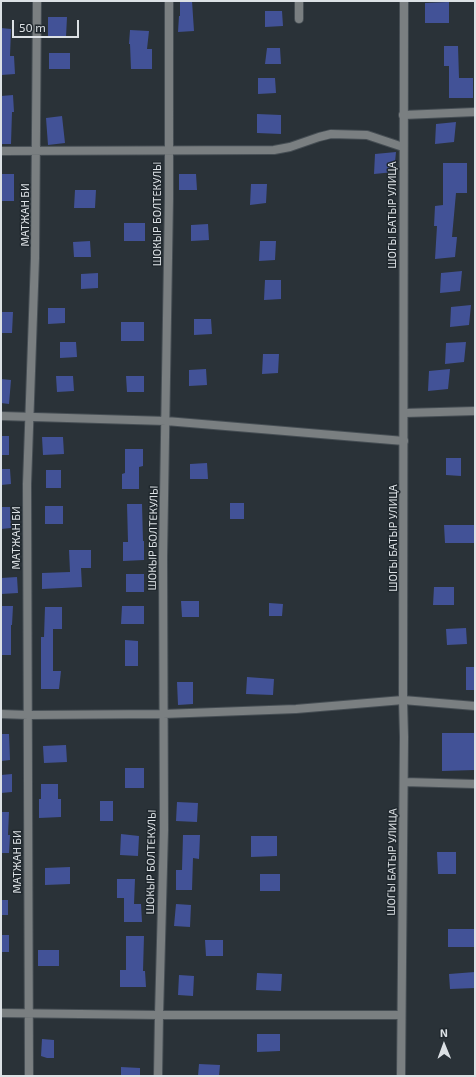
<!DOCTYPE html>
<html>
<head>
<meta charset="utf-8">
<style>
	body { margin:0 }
	#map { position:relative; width:476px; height:1077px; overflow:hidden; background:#2a3238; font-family:"Exo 2",sans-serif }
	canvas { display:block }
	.frame { position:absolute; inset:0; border:2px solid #dce1e5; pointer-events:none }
	.north { position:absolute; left:424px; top:1025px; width:40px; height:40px; -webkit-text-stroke:3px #20282e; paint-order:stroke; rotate:359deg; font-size:11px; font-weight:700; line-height:16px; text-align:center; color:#dce1e5 }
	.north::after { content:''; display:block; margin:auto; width:14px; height:18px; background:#dce1e5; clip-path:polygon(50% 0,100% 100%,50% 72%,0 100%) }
	.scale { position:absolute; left:12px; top:20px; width:67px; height:18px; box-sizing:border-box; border:2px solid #dce1e5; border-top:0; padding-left:5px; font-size:12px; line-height:14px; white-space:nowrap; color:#dce1e5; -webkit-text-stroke:3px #20282e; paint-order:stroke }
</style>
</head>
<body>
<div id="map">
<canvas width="476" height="1077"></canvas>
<div class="frame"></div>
<div class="north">N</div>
<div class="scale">50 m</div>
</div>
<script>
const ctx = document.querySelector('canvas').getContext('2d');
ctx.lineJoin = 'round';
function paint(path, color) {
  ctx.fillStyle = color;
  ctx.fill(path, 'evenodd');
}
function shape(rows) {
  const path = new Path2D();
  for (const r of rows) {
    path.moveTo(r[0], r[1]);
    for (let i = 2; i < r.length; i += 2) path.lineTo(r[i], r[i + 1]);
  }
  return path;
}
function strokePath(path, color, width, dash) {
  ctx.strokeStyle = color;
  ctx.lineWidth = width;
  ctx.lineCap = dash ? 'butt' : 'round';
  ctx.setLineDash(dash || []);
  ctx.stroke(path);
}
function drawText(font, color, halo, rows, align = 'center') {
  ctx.font = font + ' "Exo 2",sans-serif';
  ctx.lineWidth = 3;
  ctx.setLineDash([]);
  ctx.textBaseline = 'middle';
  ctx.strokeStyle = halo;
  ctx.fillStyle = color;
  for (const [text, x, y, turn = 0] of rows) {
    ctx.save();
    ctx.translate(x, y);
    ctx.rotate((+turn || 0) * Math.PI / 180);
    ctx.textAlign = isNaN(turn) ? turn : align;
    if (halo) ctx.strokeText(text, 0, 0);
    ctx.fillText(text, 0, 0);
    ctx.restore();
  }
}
const building = shape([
	[180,1,192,1,194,31,178,32,179,16,180,16],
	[449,2,449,23,425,23,425,3],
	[265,11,282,11,283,26,265,27],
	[48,17,67,17,66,37,48,37],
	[1,28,11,29,10,56,14,56,15,74,1,75],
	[130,30,149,31,147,49,152,49,152,69,131,69,130,44,129,44],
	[444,46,458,46,459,78,473,78,473,98,449,98,449,66,444,66],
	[267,48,280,48,281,64,265,64],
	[49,53,70,53,70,69,49,69],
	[258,78,275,78,276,93,258,94],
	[13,95,14,112,12,112,11,144,1,144,1,96],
	[257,114,281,115,281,134,257,133],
	[62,116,65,143,48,145,46,118],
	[456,122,454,142,435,144,436,124],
	[396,152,394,172,374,174,375,154],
	[443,163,467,163,467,193,456,193,452,237,457,237,455,257,435,259,437,226,434,226,435,206,443,205],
	[1,174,14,174,14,201,1,201],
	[179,174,196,174,197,190,179,190],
	[251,184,267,184,266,203,250,205],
	[75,190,96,190,95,208,74,208],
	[124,223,145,223,145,241,124,241],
	[208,224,209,240,191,241,191,225],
	[90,241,91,257,74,257,73,242],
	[260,241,276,241,275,260,259,261],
	[462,271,460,291,440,293,441,273],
	[98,273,98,288,81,289,81,274],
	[265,280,281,280,281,299,264,300],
	[471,305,469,325,450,327,451,307],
	[48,308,65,308,65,323,48,324],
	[1,312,13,312,12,333,1,333],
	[194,319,211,319,212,334,194,335],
	[121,322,144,322,144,341,121,341],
	[60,342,76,342,77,357,60,358],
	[466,342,464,362,445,364,446,343],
	[263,354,279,354,278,373,262,374],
	[206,369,207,385,189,386,189,370],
	[450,369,448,389,428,391,429,371],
	[56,376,73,376,74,391,57,392],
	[126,376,144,376,144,392,127,392],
	[1,379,11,380,9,404,1,403],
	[1,436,9,436,9,455,1,455],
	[42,437,63,437,64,454,43,455],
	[125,449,143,449,143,466,139,467,139,489,122,489,122,474,125,473],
	[446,458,461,458,461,476,446,475],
	[207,463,208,479,190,479,190,464],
	[1,469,10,469,11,484,1,485],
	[46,470,61,470,61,488,46,488],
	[230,503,244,503,244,519,230,519],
	[127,504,142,504,143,541,144,541,144,560,123,561,123,542,128,542],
	[45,506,63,506,63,524,45,524],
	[1,507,10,507,11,528,1,529],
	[444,525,475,525,475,543,445,543],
	[69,550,91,550,91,568,81,568,82,587,42,589,42,573,70,572],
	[126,574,144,574,144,592,126,592],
	[17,577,18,593,1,594,1,578],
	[434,587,454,587,454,605,433,605],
	[181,601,199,601,199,617,182,617],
	[269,603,283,604,282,616,269,616],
	[1,606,13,606,12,625,11,625,11,655,1,655],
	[122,606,144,606,144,624,121,624],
	[45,607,62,607,62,629,53,629,53,671,61,671,59,689,41,689,41,637,44,637],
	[466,628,467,644,447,645,446,629],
	[125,640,138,641,138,666,125,666],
	[466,667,475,667,475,690,466,690],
	[247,677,274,679,273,695,246,694],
	[177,682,193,682,193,704,178,705],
	[442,733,475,733,475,770,442,771],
	[1,734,9,734,10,760,1,761],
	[66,745,67,762,44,763,43,746],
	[125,768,144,768,144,788,125,788],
	[12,774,12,792,1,793,1,775],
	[41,784,58,784,58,799,61,799,61,817,39,818,39,799,41,799],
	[100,801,113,801,113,821,100,821],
	[177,802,198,803,197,822,176,821],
	[1,812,9,812,8,835,10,835,9,853,1,853],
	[121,834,139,836,138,856,120,855],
	[183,835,200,835,199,859,193,858,192,890,176,890,176,870,182,870],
	[251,836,277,836,277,856,251,857],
	[437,852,456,852,456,874,438,874],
	[70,867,70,884,45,885,45,868],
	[260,874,280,874,280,891,260,891],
	[117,879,135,879,134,904,141,904,142,922,124,922,124,898,117,898],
	[1,900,8,900,8,915,1,915],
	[176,904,191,905,190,927,174,926],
	[448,929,474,929,475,947,448,947],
	[1,935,9,935,9,952,1,952],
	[126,936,144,936,143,971,145,971,146,987,120,987,120,970,126,970],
	[205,940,223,940,223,956,206,956],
	[38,950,59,950,59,966,38,966],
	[475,972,475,988,450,989,449,974],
	[257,973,282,974,281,991,256,990],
	[179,975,194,976,193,996,178,995],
	[257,1034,280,1034,280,1051,257,1052],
	[42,1039,54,1040,54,1058,47,1058,41,1056],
	[199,1064,220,1065,219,1076,198,1076],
	[121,1067,140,1068,140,1076,121,1076]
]);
const minor = shape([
	[299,1,299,19],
	[403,115,475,112],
	[1,151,274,150,290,147,319,137,331,134,367,135,403,147],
	[404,413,475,411],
	[1,416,166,421,404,441],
	[1,714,28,715,163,714,296,709,403,700,475,706],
	[1,1013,159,1015,401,1015],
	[29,1076,27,484,35,258,37,1],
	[158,1076,159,1015,164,830,163,557,169,198,169,1]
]);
const tertiary = shape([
	[404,782,475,784],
	[401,1076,404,737,403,700,404,1]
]);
const streetNames = [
	["ШОКЫР БОЛТЕКУЛЫ",157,214,-90],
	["МАТЖАН БИ",25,215,-90],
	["ШОГЫ БАТЫР УЛИЦА",392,215,-90],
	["МАТЖАН БИ",16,538,-90],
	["ШОКЫР БОЛТЕКУЛЫ",153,538,-89],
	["ШОГЫ БАТЫР УЛИЦА",393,538,-90],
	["МАТЖАН БИ",17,862,-90],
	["ШОКЫР БОЛТЕКУЛЫ",151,862,-89],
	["ШОГЫ БАТЫР УЛИЦА",392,862,-89]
];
paint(building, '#425297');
strokePath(minor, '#464e54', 10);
strokePath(tertiary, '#464e54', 10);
strokePath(minor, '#7a7f81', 8);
strokePath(tertiary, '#7a7f81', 8);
drawText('11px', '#dce1e5', '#20282e', streetNames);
</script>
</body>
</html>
